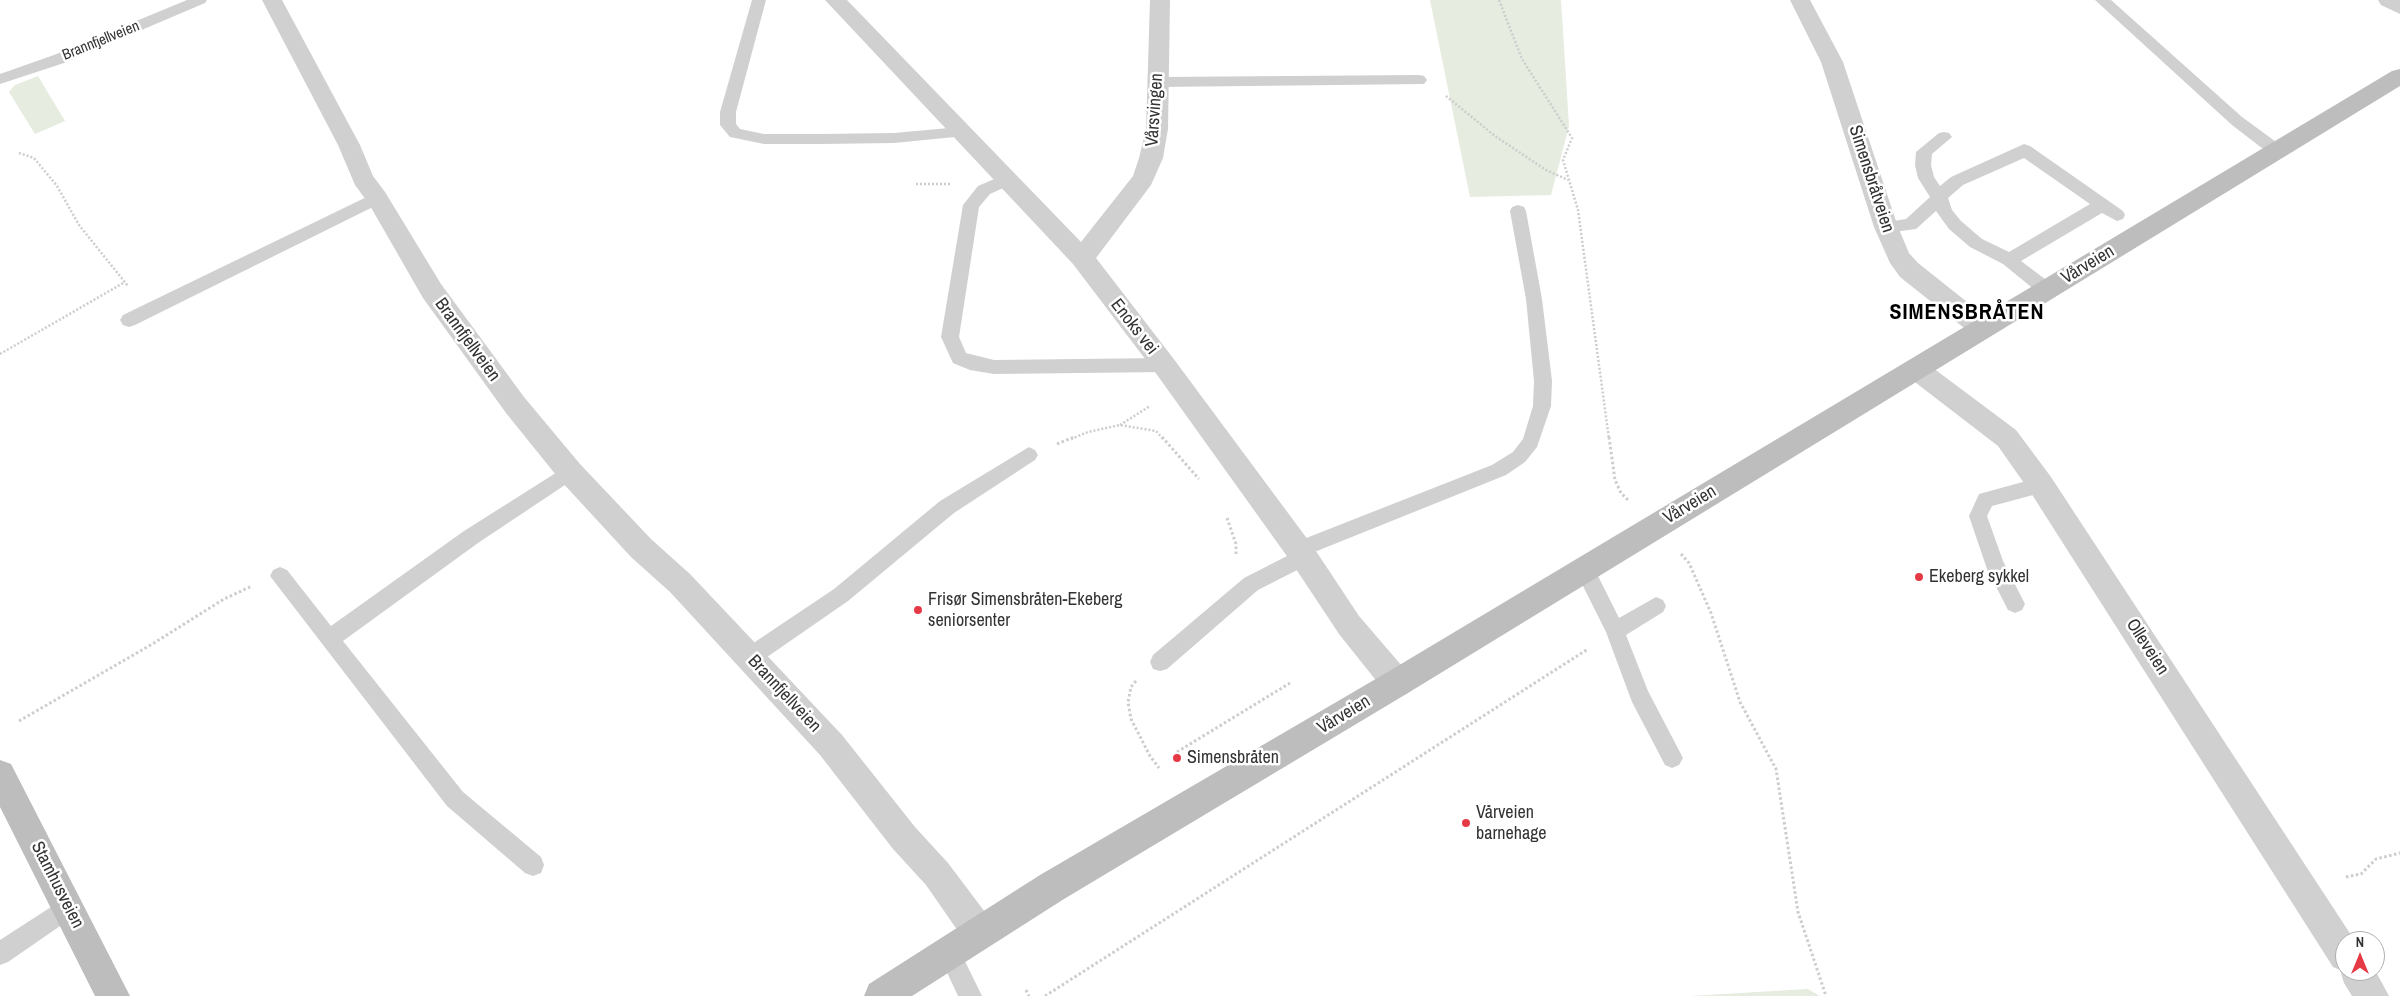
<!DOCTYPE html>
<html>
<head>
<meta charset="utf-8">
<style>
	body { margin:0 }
	#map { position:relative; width:2400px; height:996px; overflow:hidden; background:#fff; font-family:"Archivo Narrow",sans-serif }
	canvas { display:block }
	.north { position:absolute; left:2335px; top:931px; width:50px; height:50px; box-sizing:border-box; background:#fff; border:1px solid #adadad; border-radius:50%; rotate:0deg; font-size:14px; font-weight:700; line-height:20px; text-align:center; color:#333 }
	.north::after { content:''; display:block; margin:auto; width:18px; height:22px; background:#e63946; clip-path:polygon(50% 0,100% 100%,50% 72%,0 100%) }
</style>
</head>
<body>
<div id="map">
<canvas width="2400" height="996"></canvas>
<div class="north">N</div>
</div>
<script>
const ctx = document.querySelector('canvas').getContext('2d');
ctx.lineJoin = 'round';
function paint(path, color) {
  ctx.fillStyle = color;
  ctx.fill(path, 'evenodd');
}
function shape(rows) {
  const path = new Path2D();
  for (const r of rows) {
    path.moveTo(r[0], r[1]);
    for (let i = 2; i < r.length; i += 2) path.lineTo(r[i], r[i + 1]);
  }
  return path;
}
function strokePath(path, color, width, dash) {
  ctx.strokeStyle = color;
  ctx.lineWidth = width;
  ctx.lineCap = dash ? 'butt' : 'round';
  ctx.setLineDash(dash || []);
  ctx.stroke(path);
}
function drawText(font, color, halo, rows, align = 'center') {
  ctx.font = font + ' "Archivo Narrow",sans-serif';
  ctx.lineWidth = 5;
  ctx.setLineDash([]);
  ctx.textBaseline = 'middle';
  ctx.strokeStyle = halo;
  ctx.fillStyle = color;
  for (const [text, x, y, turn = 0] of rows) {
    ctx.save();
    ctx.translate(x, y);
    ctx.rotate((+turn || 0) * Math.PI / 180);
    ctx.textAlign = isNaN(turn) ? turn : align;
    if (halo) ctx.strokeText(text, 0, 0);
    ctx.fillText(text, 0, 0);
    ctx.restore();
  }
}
const green = shape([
	[1430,0,1561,0,1569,126,1551,195,1470,197],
	[38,76,65,121,35,134,9,92,15,85],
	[1808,989,1820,996,1690,996]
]);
const pathFar1 = shape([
	[1499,0,1522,59,1572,138,1563,160,1578,210,1609,439],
	[1446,96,1495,136,1546,170,1568,180],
	[19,153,34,158,57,186,79,225,128,286],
	[916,184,950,184],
	[0,354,125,282],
	[1120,425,1150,406],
	[1071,439,1088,432,1120,425,1156,431,1163,439]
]);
const path = shape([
	[1162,437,1199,479],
	[1609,437,1615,480,1621,493,1628,500],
	[1057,444,1074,437],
	[1227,518,1236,544,1236,556],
	[1681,554,1689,563,1711,613,1740,702,1776,769,1798,912,1826,996],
	[1136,681,1131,687,1128,702,1131,719,1150,756,1159,768],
	[19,721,154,643,224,599,252,586],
	[1177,752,1290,683],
	[2346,877,2361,874,2376,859,2400,853],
	[1026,990,1029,996],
	[1045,996,1588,649]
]);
const lane = shape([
	[187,0,207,0,205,3,64,63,0,84,0,74,54,55,187,0],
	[752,0,766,0,736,112,736,124,740,129,764,134,820,134,894,133,960,127,965,128,968,132,965,136,894,143,820,144,764,144,730,137,720,125,720,112,752,0],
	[2095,0,2111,0,2242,117,2283,147,2285,151,2283,155,2271,155,2232,125,2095,0],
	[1419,75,1424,76,1427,80,1424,84,1159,87,1154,86,1151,82,1154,78,1159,77,1419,75],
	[1944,132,1949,133,1952,137,1932,154,1931,165,1934,177,1940,186,1951,177,2024,144,2030,146,2123,211,2125,215,2123,219,2117,221,2102,213,2021,261,2053,285,2055,290,2053,295,2047,296,2041,295,2003,264,1970,247,1949,229,1936,211,1916,229,1886,233,1880,231,1878,227,1880,223,1906,219,1930,197,1918,178,1915,165,1916,152,1939,133,1944,132],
	[2024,158,2090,204,2009,252,1982,239,1961,221,1952,210,1948,198,1963,185,2024,158],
	[1006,174,1012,176,1014,180,1012,184,990,194,979,207,959,337,966,353,994,360,1164,358,1170,360,1173,365,1170,370,1164,372,994,374,970,370,953,363,941,337,963,205,978,186,1006,174],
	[377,192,383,194,385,198,383,202,135,325,129,327,123,325,120,320,123,315,377,192],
	[1518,205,1524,207,1526,211,1542,299,1552,381,1551,406,1537,447,1525,462,1506,475,1312,553,1314,557,1311,563,1258,590,1167,669,1160,671,1153,669,1150,662,1153,655,1244,578,1291,554,1288,550,1291,544,1492,465,1513,452,1523,439,1533,406,1534,381,1526,299,1510,211,1512,207,1518,205],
	[1029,447,1035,450,1038,455,1035,460,954,513,848,601,757,664,750,666,743,664,740,657,743,650,834,589,940,501,1029,447],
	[570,464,577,467,579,472,577,477,478,543,343,641,463,792,541,857,544,865,541,873,533,876,525,873,447,806,270,576,273,570,280,567,287,570,331,626,464,531,570,464],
	[2041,477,2048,479,2050,485,2048,491,1992,506,1987,516,2003,561,2025,604,2022,610,2015,613,2008,610,1987,569,1969,516,1979,494,2041,477],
	[1585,561,1592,564,1619,618,1656,597,1663,600,1666,606,1663,612,1626,635,1648,691,1683,758,1679,765,1672,768,1665,765,1632,702,1606,632,1575,570,1578,564,1585,561],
	[68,896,76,899,79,907,76,915,8,962,0,965,0,940,68,896],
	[949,942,957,945,982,996,958,996,938,953,941,945,949,942]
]);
const street = shape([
	[262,0,282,0,360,145,373,176,385,192,441,284,524,397,580,464,651,539,690,574,842,735,915,827,948,863,991,920,996,932,991,944,979,949,967,944,926,885,893,849,820,755,670,592,631,557,560,480,506,413,423,298,369,204,355,185,338,145,262,0],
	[825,0,847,0,1081,242,1133,176,1139,158,1146,129,1150,0,1170,0,1168,129,1163,158,1151,185,1096,258,1173,358,1314,548,1359,616,1408,673,1412,683,1408,693,1397,697,1386,693,1339,634,1294,566,1155,372,1073,264,825,0],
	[1790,0,1810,0,1843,62,1898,227,1909,253,1918,263,1991,321,1995,328,1991,335,1982,338,1973,335,1900,277,1890,263,1874,227,1821,62,1790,0],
	[2378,0,2400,0,2400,14,2381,5,2378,0],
	[1916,359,1925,362,2016,430,2051,477,2355,941,2345,941,2345,971,2375,970,2389,996,2352,996,2344,983,2340,970,2333,967,2031,493,1998,446,1907,376,1903,369,1907,362,1916,359]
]);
const secondary = shape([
	[2400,69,2400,86,1408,693,1064,899,912,996,864,996,869,984,1040,875,1386,673,2392,71,2400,69],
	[0,760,11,764,130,996,95,996,0,807,0,760]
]);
const markers = [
	[1919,577,5,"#e63946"],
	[918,610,5,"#e63946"],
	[1177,758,5,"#e63946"],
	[1466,823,5,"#e63946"]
];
const farStreetnames = [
	["Brannfjellveien",101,41,-22]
];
const streetNames = [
	["Vårsvingen",1155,110,-86],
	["Simensbråtveien",1871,179,72],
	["Vårveien",2088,265,-31],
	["Enoks vei",1134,327,52],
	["Brannfjellveien",467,340,54],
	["Vårveien",1690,505,-31],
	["Olleveien",2147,647,57],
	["Brannfjellveien",784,694,47],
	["Vårveien",1344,715,-31],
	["Stamhusveien",57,885,63]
];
const poiNames = [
	["Ekeberg sykkel",1929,577],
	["Frisør Simensbråten-Ekeberg",928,600],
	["seniorsenter",928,621],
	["Simensbråten",1187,758],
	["Vårveien",1476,813],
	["barnehage",1476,834]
];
const districtNames = [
	["SIMENSBRÅTEN",1967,313]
];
paint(green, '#e6ecdf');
strokePath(pathFar1, '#cdcdcd', 2.5, [2, 2]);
strokePath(path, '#cdcdcd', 3, [2.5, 2.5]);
paint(lane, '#d0d0d0');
paint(street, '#d0d0d0');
paint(secondary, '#bdbdbd');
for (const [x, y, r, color] of markers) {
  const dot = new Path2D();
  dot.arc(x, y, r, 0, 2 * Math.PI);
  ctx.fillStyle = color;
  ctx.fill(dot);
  strokePath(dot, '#fff', 2);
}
drawText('15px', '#333', '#fff', farStreetnames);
drawText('18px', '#333', '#fff', streetNames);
drawText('18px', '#333', '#fff', poiNames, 'left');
ctx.letterSpacing = '1px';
drawText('bold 22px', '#000', '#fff', districtNames);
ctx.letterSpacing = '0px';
</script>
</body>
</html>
